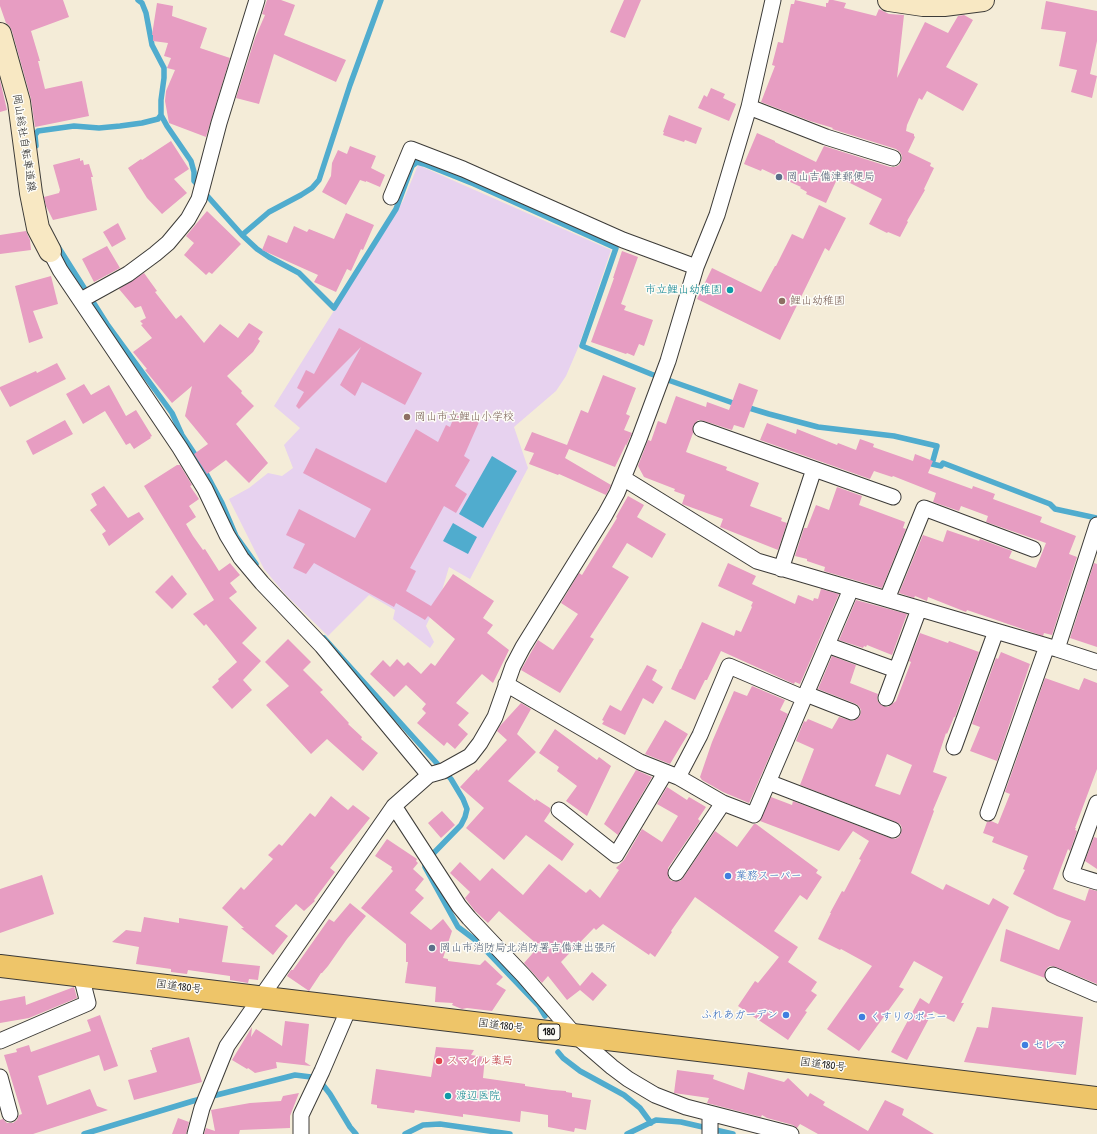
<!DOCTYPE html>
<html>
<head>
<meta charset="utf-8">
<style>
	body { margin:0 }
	canvas { display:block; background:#f4ecd8 }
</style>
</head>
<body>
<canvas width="1097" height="1134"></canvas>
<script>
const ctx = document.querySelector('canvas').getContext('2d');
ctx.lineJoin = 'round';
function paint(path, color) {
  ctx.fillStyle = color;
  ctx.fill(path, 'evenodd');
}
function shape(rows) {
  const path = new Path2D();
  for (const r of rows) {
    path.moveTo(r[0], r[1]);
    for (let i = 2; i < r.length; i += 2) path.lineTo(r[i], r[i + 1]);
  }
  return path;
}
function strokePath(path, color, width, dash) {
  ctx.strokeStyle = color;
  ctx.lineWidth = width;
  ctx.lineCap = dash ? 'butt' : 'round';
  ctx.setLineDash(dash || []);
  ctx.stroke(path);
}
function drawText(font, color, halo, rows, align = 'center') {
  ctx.font = font + ' "Patrick Hand","Klee One",sans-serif';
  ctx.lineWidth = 3;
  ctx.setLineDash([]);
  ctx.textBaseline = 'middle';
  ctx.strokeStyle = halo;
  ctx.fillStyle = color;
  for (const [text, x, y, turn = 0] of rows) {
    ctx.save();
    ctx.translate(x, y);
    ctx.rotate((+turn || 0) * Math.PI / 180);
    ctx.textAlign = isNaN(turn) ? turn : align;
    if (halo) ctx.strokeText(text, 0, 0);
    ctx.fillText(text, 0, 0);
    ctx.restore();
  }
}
const built = shape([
	[418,165,611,250,578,348,566,376,556,391,514,427,528,468,470,579,449,567,441,594,426,626,434,642,430,648,393,619,395,610,369,595,328,636,285,594,264,569,229,499,249,488,268,473,282,476,293,468,284,445,300,428,274,406,403,201]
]);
const water = shape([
	[492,456,517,471,483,528,459,514],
	[453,523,477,537,468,554,443,541]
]);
const stream = shape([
	[161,115,167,126,191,161,194,172,194,181,242,235,269,212,301,195,312,188,319,180,350,85,381,0],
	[36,146,35,135,38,131,74,126,99,128,120,126,142,123,158,119,161,115,161,100,164,78,164,68,152,45,146,13,142,3,138,0],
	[242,235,257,249,269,257,299,273,334,308,396,209,412,166,417,162,424,164,474,184,616,248,582,346,651,374,736,404,769,414,818,427,894,436,937,446,932,464,941,466,943,463,1050,504,1055,509,1097,518],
	[57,245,107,324,172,413,182,435,200,462,222,503,236,536,256,564],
	[324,638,451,779,463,799,467,809,465,817,461,825,425,862,425,867,458,927,478,942,539,1006,545,1016],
	[558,1052,563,1058,580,1071,624,1095,640,1108,651,1123],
	[84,1134,193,1101,295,1075,311,1077,323,1085,330,1094,350,1127,356,1134],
	[405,1134,423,1125,440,1124,510,1134],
	[627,1134,656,1120,681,1122,733,1134]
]);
const building = shape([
	[0,0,63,0,69,17,31,31,40,61,38,61,45,89,82,81,89,116,35,127,31,99,12,31,9,25,6,23,0,6],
	[267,0,281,0,295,5,284,35,346,60,336,82,274,54,259,104,236,98,255,38,265,15,262,14],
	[624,0,641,0,625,38,610,32],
	[795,0,826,7,826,3,828,3,829,0,833,0,846,3,844,8,876,16,879,9,889,14,904,15,897,78,925,22,948,33,958,16,964,15,973,20,946,67,978,84,963,111,927,91,922,100,919,98,907,125,906,131,914,134,914,136,915,137,908,152,931,163,930,166,934,168,924,189,925,190,907,221,908,222,900,237,888,232,887,233,869,224,882,199,838,177,826,203,806,194,807,192,800,188,801,187,762,169,761,171,744,164,757,133,775,141,775,142,816,162,824,146,890,167,895,167,899,165,902,160,902,156,900,152,896,149,832,129,833,128,810,121,761,102,775,66,772,65,778,42,783,43,791,4,794,4],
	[1046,1,1097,11,1097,41,1090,74,1097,76,1092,98,1071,92,1077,70,1059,66,1066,32,1041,29],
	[157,3,173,6,172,16,207,28,200,48,230,58,206,137,169,123,165,101,166,91,175,70,167,68,171,58,164,56,168,43,153,41,153,35,152,35],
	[0,80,7,110,0,112],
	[711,88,725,94,723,98,736,104,729,121,698,108,704,95,707,97],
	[669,115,702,128,696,144,685,140,684,142,663,135,664,132,663,132],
	[171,141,189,169,174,179,187,193,162,214,147,198,128,168,141,159,142,160],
	[350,146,376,156,371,168,385,175,380,187,366,181,366,182,360,180,346,205,322,192,331,176,332,163,338,150,347,154],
	[80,158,80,161,83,160,84,165,89,164,93,177,91,177,97,210,53,220,46,206,44,197,59,193,60,190,53,165],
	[819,205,846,218,829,251,825,248,780,340,697,299,712,268,761,292,775,266,776,266,792,234,803,239],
	[207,211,241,244,212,274,209,272,206,275,184,255,194,243,186,236],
	[346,213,374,225,363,250,361,249,351,271,347,269,336,292,314,282,318,275,262,250,268,235,287,243,294,226,307,232,309,229,334,239],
	[118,223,126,239,112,247,103,232],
	[26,231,30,240,31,250,0,254,0,235],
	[107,246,120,268,94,282,82,259],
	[622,251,638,257,621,304,626,306,624,310,653,320,644,346,639,344,634,356,627,353,626,354,591,342,614,278,613,278],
	[144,273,157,291,155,292,176,319,181,315,204,343,220,324,238,338,249,323,263,332,258,339,260,341,253,352,227,376,242,391,241,393,254,406,236,424,268,463,249,483,226,460,207,474,194,454,208,444,185,416,192,386,172,403,145,370,147,369,133,352,152,338,141,325,143,324,140,321,146,318,141,306,135,308,119,289],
	[51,276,58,304,33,311,43,338,29,343,15,286],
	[339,328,422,373,405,405,362,382,355,396,340,385,361,347,299,409,296,406,304,392,297,388,306,370,314,374],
	[57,363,66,379,10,407,0,389,0,387,36,371,37,373],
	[603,375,636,388,626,414,630,416,624,430,632,433,626,446,626,444,615,467,569,449,565,458,611,485,606,495,559,474,558,475,529,464,534,453,524,450,532,432,567,445,581,410,588,413],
	[739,383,758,390,744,428,734,425,732,430,704,421,698,420,693,426,693,433,686,452,727,467,726,470,759,483,750,506,782,518,781,521,787,523,778,550,720,527,723,519,682,504,685,495,674,491,675,489,644,477,638,466,648,440,651,441,658,421,666,424,676,396,706,407,707,402,729,410],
	[84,384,91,395,109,385,126,416,136,410,152,436,150,437,151,438,134,449,130,443,126,445,105,411,83,424,66,394],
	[456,412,479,422,464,456,470,460,455,486,467,494,456,513,444,506,410,568,416,571,406,591,431,606,453,574,494,601,483,618,493,625,487,633,509,650,493,683,482,674,456,703,469,713,458,725,468,734,455,749,447,742,444,746,417,723,426,713,422,709,426,704,406,685,394,697,370,674,383,660,390,667,397,659,404,666,408,662,421,674,431,663,435,666,455,639,428,616,425,620,396,603,394,607,314,563,306,574,293,568,305,544,286,535,299,509,355,538,371,509,303,473,316,448,386,483,416,429,438,442,446,425,450,427],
	[65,420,73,434,33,455,26,441],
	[767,423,796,434,797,429,837,445,838,443,856,450,860,439,874,444,873,447,913,461,915,454,933,461,928,473,972,489,973,486,995,494,993,499,1042,517,1040,522,1076,536,1069,554,1077,557,1052,635,1044,633,1043,636,967,610,966,612,928,597,927,601,915,596,914,598,899,593,923,535,943,542,947,530,979,541,980,539,1012,551,1009,558,1036,568,1046,543,986,522,988,516,961,506,959,511,933,502,936,493,893,476,892,477,874,471,870,479,760,440],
	[177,465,180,465,192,485,190,486,199,499,189,506,196,517,186,524,193,536,203,550,205,549,219,571,230,563,240,575,230,583,237,592,229,598,257,628,242,643,261,661,243,680,252,690,232,709,212,687,219,681,218,679,237,662,206,624,204,626,193,614,214,600,144,486],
	[104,486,128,518,139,512,144,519,109,546,102,534,106,531,90,510,97,505,91,494],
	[837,487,862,496,859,505,905,522,903,528,906,529,882,588,827,572,824,571,825,567,807,561,807,559,795,556,804,528,807,528,816,505,829,510],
	[628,496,644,505,637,517,666,534,652,558,627,543,612,567,629,577,590,637,594,639,560,693,521,670,538,640,553,650,578,614,561,603,579,573,582,575,617,518,616,517],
	[728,563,756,576,752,584,795,604,798,595,813,601,814,598,818,599,821,589,839,594,800,684,795,682,794,684,721,651,707,680,705,680,695,700,671,689,680,669,681,669,702,622,734,636,736,630,741,632,752,607,751,606,753,602,718,586],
	[1094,563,1097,564,1097,647,1070,638],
	[172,575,187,594,172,609,155,592],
	[856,600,907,614,892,655,867,645,866,647,864,646,863,648,839,640],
	[920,633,948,643,949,641,979,652,955,717,954,717,947,734,946,733,933,772,947,777,933,810,934,811,911,873,943,890,946,884,989,905,993,898,1009,907,961,1003,964,1003,954,1022,933,1011,907,1060,891,1052,920,998,929,1004,943,977,914,961,899,987,904,989,859,1051,827,1029,872,966,841,949,840,950,818,939,831,913,830,913,842,891,844,892,861,860,859,859,869,841,853,831,839,851,760,821,771,797,792,805,793,801,890,838,895,839,899,837,901,833,902,828,900,824,896,822,800,785,814,749,796,741,804,721,806,722,808,719,832,729,839,717,853,721,857,719,860,716,861,710,859,706,856,704,818,689,832,656,856,665,850,683,878,694,877,699,879,703,883,706,888,707,896,701,911,662,909,661],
	[887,754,912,765,900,795,875,786],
	[288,639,311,662,303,670,323,690,320,692,349,723,348,724,362,737,361,739,378,753,363,771,327,739,311,754,266,705,289,686,265,662],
	[1001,652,1030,664,997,761,970,751,980,727,972,724,996,658,998,659],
	[647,665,657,670,652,680,663,687,653,704,643,698,625,735,602,724,604,721,602,720,610,705,621,711],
	[1045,678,1079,690,1084,678,1097,683,1097,769,1075,828,1076,828,1075,830,1077,831,1070,851,1068,849,1053,889,1085,901,1089,889,1097,891,1097,984,1056,967,1050,966,1047,968,1045,972,1045,978,1000,961,1006,929,1059,950,1071,921,1057,916,1013,894,1025,870,1023,869,1028,856,992,842,994,837,983,833,987,822,991,821,998,824,1010,794,1005,792],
	[752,686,785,700,780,710,788,714,749,803,723,792,702,780,700,777,712,742,734,691,747,696],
	[521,703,531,709,517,734,536,752,508,781,535,801,536,799,550,808,550,812,544,821,574,844,562,861,526,835,504,860,466,828,484,808,460,787,477,769,478,771,507,740,497,731,500,726],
	[665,720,688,734,670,764,645,754],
	[555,729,597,760,599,757,611,766,587,816,566,801,577,786,557,771,559,767,539,753],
	[636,770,652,777,618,835,604,824],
	[667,787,687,800,689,797,706,807,698,819,700,821,668,868,668,877,671,881,680,881,683,878,715,831,737,847,754,824,756,824,818,870,816,873,822,877,807,900,800,895,774,931,798,947,788,962,817,982,811,991,817,995,805,1011,807,1012,788,1040,738,1006,755,981,758,983,779,957,695,897,671,931,672,932,655,957,650,953,649,955,603,924,596,930,594,928,561,962,580,986,592,972,607,985,593,1001,580,990,567,1000,548,976,542,983,524,963,539,946,499,911,488,923,475,911,465,898,470,892,450,873,460,862,480,881,492,868,523,895,549,864,586,893,590,889,600,898,619,870,616,868,624,860,642,829,662,842,678,816,657,804],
	[331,796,348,810,353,805,370,818,330,868,335,872,314,900,315,901,304,911,296,904,275,926,288,936,273,955,241,928,244,928,222,908,241,887,244,890,273,859,268,855,279,844,282,846,310,813,315,817],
	[442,811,455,825,441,838,428,823],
	[1094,837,1097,838,1097,869,1085,861],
	[387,839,417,859,416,861,418,863,413,869,424,879,415,890,424,898,410,913,431,930,443,919,452,931,443,958,448,959,448,961,480,965,485,960,503,977,496,984,506,990,492,1011,467,1008,462,1009,452,1005,453,1003,435,1002,436,987,405,983,408,962,406,962,406,944,361,908,393,871,391,869,392,867,375,856],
	[42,875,54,914,0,933,0,889],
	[350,903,366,916,347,939,328,966,322,973,321,973,309,991,287,976,291,970,293,970,329,919,334,922],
	[144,917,179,923,179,918,228,926,222,962,260,966,258,980,249,979,248,983,230,980,230,976,188,970,187,974,171,972,171,969,136,964,139,947,112,942,126,930,141,932],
	[74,987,77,998,29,1018,0,1023,0,1001,25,996,26,1005],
	[992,1007,1083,1017,1076,1075,964,1062,977,1027,988,1028],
	[100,1015,118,1066,104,1071,99,1055,38,1076,47,1105,90,1089,97,1106,108,1110,33,1134,0,1134,0,1120,3,1119,7,1123,13,1123,17,1120,19,1115,22,1114,4,1055,17,1052,16,1049,29,1045,31,1052,91,1031,87,1020],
	[285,1021,309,1024,305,1062,311,1066,276,1062,277,1068,255,1073,248,1068,247,1069,232,1060,252,1027,251,1037,256,1029,282,1046],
	[189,1037,202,1082,134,1100,128,1080,157,1072,150,1050,152,1050,152,1048],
	[436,1047,474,1050,471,1055,485,1057,483,1078,525,1084,525,1086,552,1090,566,1091,566,1092,572,1093,572,1097,591,1100,586,1130,575,1128,574,1132,548,1127,548,1115,521,1111,520,1122,463,1114,463,1117,415,1110,414,1113,377,1108,377,1105,371,1104,376,1069,431,1077],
	[677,1070,714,1075,713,1079,744,1090,748,1072,784,1082,788,1078,808,1097,810,1093,825,1102,823,1105,868,1131,885,1100,904,1109,902,1115,934,1134,818,1134,800,1124,797,1128,793,1125,767,1118,762,1115,761,1117,707,1103,709,1098,674,1093],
	[299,1093,290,1116,290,1128,240,1130,239,1134,204,1134,206,1128,215,1131,211,1110,250,1103,281,1101,283,1096],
	[178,1118,189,1122,186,1134,172,1134]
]);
const minor = shape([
	[749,107,826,137,893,158],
	[391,197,411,149,463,169,623,240,696,267],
	[50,251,60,270,180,448,205,489,227,535,241,558,262,583,322,646,429,775],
	[81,300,128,274,155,254,168,243,188,219,199,199,219,123,257,0],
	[701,429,893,497],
	[623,478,757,561,1057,649,1097,662],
	[781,569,814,469],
	[887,599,924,508,1033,549],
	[827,645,896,670],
	[1057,649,1097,525],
	[506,684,640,762,678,777,723,803,754,815,851,589],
	[806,694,852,712],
	[886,698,919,609],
	[954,747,996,631],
	[678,777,700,735,729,666,804,698],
	[768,782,893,830],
	[1097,803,1071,874,1097,882],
	[394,806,459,906,469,918,524,976,575,1035,612,1067,628,1079,655,1095,686,1107,791,1134],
	[559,810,616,855,665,773],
	[988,813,1047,646],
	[676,873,723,803],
	[1053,975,1097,994],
	[0,1041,88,1003,81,976],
	[0,1077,10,1114],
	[710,1114,710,1134],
	[195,1134,202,1108,227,1046,394,806,429,775,443,771,470,756,480,743,495,717,513,666,523,647,605,515,617,493,639,439,668,361,696,267,717,215,749,107,773,0],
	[301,1134,301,1115,322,1071,349,1008]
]);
const secondary = shape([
	[889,0,923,5,944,5,983,0],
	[0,34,19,102,31,193,38,228,50,251]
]);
const trunk = shape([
	[0,966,1097,1098]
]);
const markers = [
	[779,177,4,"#5c6f8a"],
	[730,290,4,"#0f9aa8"],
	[782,301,4,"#8d6e63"],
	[407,417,4,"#8d6e63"],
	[728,876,4,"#3f7fe0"],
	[432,948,4,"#5c6f8a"],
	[786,1015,4,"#3f7fe0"],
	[862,1017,4,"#3f7fe0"],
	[1025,1045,4,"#3f7fe0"],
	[439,1061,4,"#e0444e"],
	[448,1096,4,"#0f9aa8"]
];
const shields = [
	[549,1032,22]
];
const shieldNames = [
	["180",549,1032]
];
const streetNames = [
	["岡山総社自転車道線",24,143,81],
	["国道180号",179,987,7],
	["国道180号",501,1026,7],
	["国道180号",823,1065,7]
];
const serviceNames = [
	["岡山吉備津郵便局",787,177],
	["岡山市消防局北消防署吉備津出張所",440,948]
];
const cultureNames = [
	["市立鯉山幼稚園",722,290],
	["渡辺医院",456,1096,"left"]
];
const educationNames = [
	["鯉山幼稚園",790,301],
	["岡山市立鯉山小学校",415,417]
];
const shopNames = [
	["業務スーパー",736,876],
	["ふれあガーデン",778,1015,"right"],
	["くすりのポニー",870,1017],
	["セレマ",1033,1045]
];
const healthNames = [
	["スマイル薬局",447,1061]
];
paint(built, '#e7d2ef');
paint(water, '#50acce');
strokePath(stream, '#50acce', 5.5);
paint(building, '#e79dc2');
strokePath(minor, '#3c3b38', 17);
strokePath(secondary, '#3c3b38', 24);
strokePath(trunk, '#3c3b38', 24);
strokePath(minor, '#fff', 15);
strokePath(secondary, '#f8e8c3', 22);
strokePath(trunk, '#eec569', 22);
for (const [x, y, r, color] of markers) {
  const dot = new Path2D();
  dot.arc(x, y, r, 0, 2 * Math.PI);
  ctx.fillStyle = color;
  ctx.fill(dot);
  strokePath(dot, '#fdfcf7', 1.5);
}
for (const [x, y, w] of shields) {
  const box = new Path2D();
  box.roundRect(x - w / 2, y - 8, w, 16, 3);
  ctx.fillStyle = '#fdfcf7';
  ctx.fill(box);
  strokePath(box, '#1c1c1c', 1);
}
drawText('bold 10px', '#1c1c1c', null, shieldNames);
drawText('11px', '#1c1c1c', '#fdfcf7', streetNames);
drawText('11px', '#4e5e75', '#fdfcf7', serviceNames, 'left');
drawText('11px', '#0d838f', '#fdfcf7', cultureNames, 'right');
drawText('11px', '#785e54', '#fdfcf7', educationNames, 'left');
drawText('11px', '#366cbe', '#fdfcf7', shopNames, 'left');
drawText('11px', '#be3a42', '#fdfcf7', healthNames, 'left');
</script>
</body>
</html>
